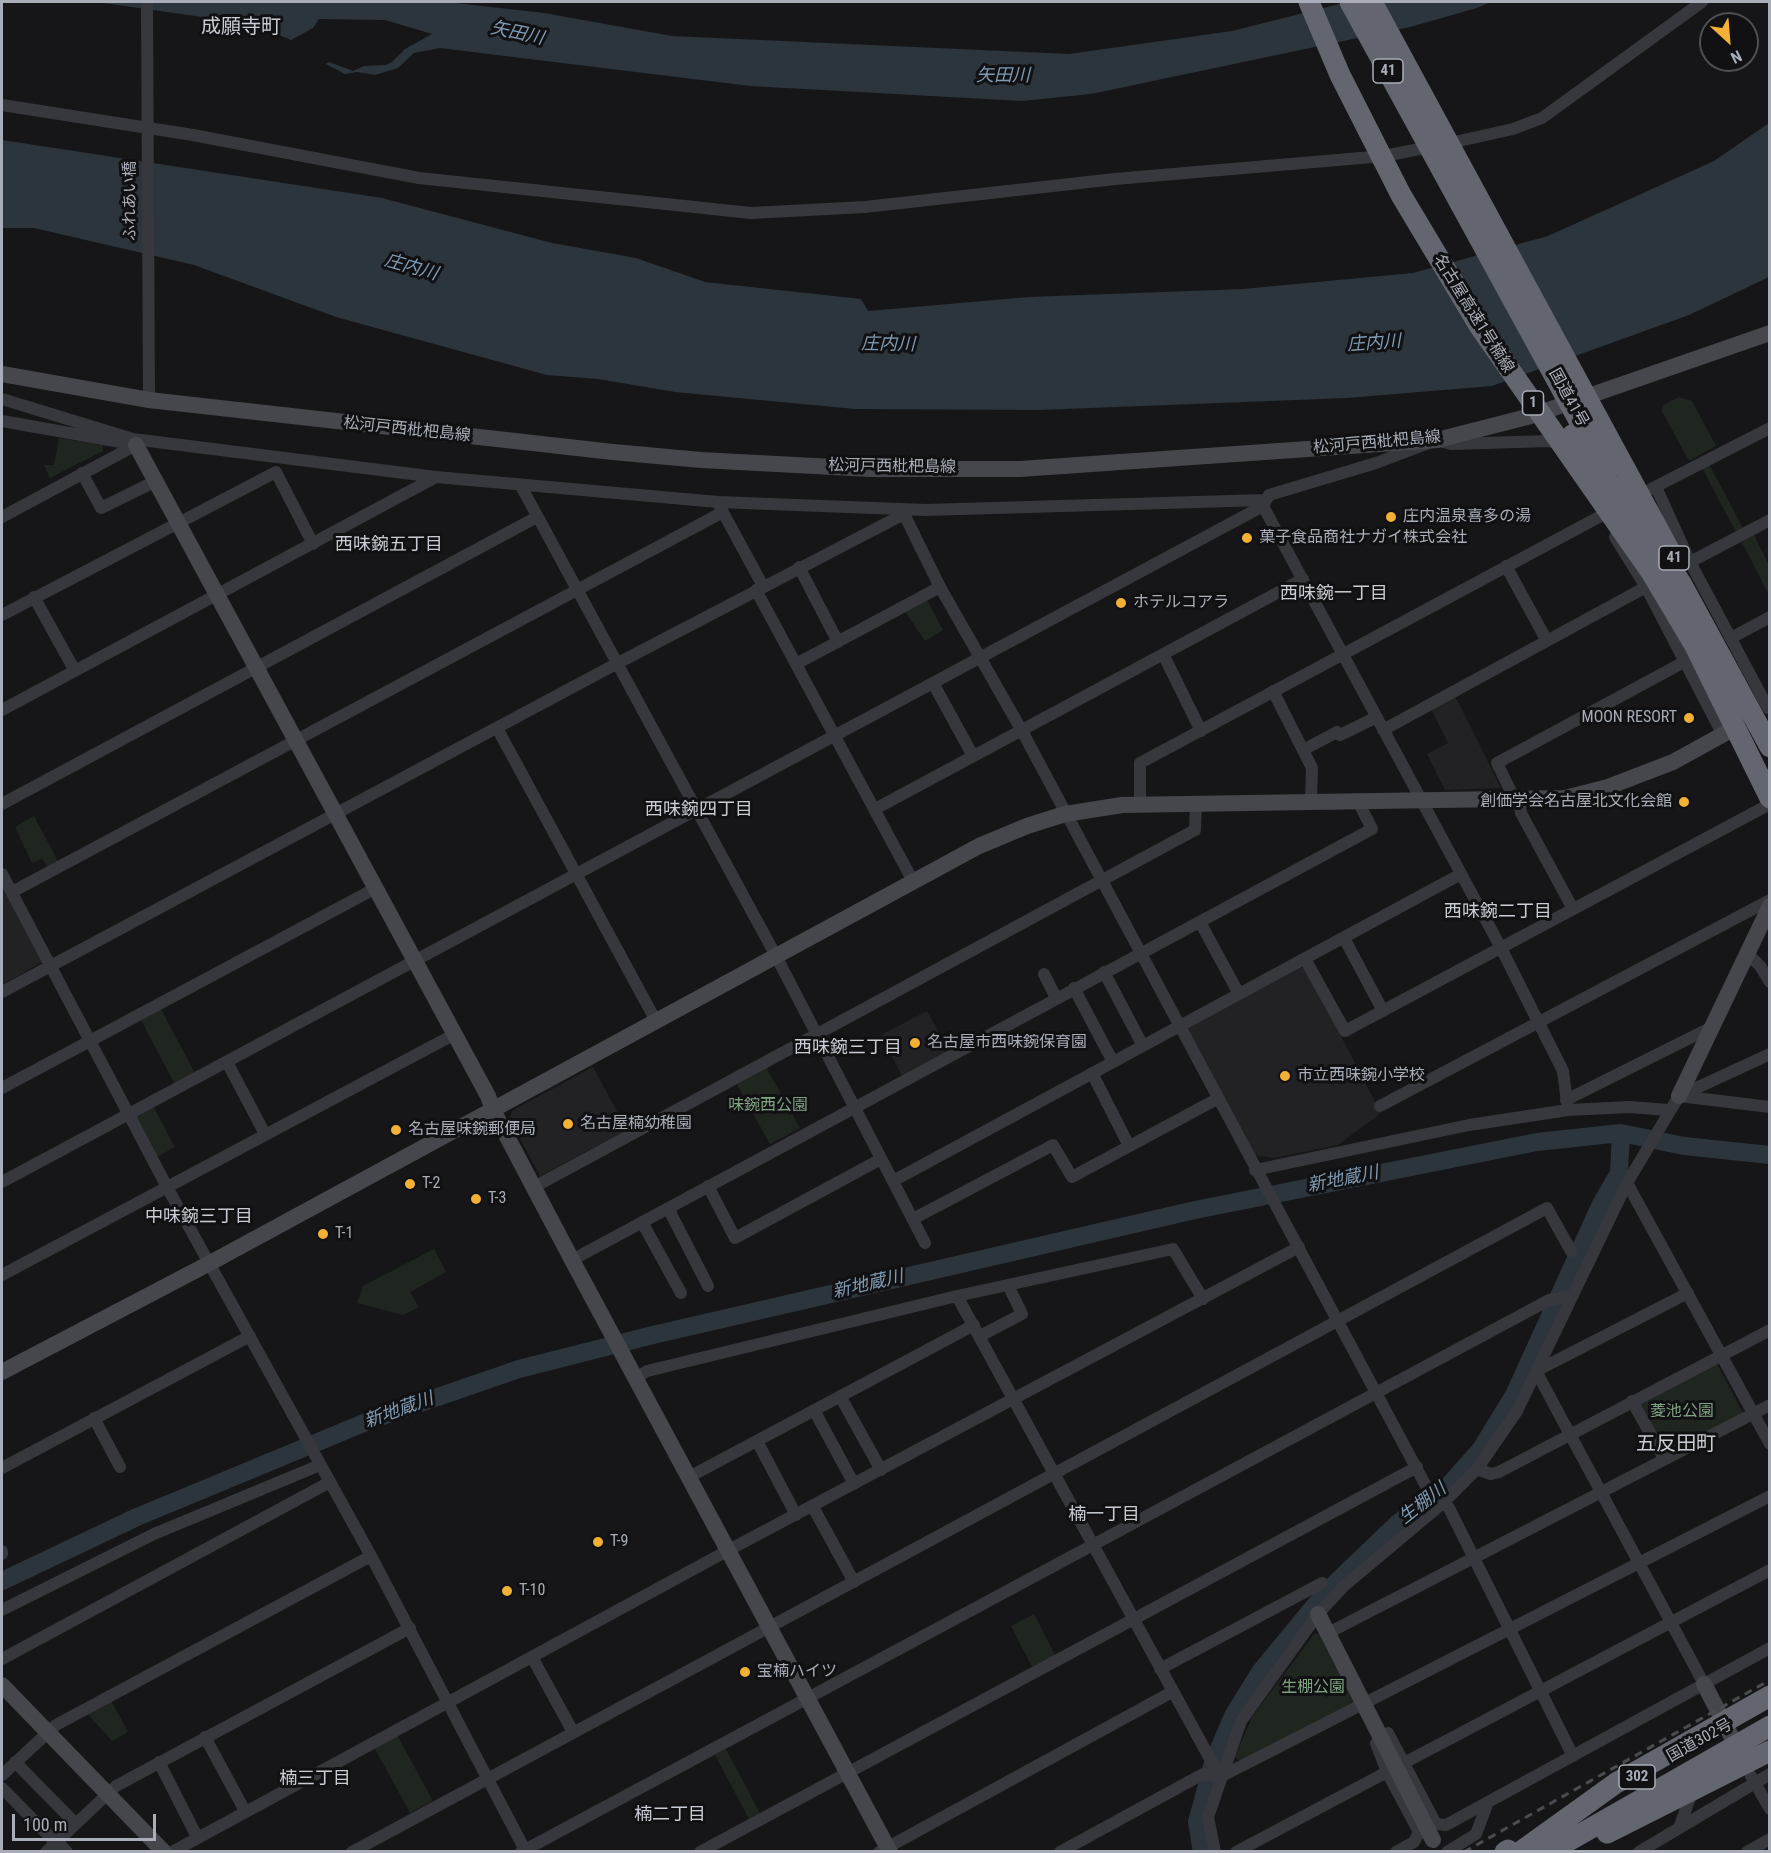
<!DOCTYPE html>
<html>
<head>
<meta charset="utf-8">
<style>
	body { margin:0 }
	#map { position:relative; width:1771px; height:1853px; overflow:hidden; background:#161618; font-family:"Roboto Condensed",sans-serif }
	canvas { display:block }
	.frame { position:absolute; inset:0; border:3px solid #a8adb8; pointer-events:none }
	.north { position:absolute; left:1699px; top:12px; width:60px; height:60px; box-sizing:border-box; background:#111113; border:2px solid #4d4f55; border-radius:50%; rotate:154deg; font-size:16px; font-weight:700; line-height:24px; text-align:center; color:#a8adb8 }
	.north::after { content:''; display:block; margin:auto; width:21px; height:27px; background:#f2b134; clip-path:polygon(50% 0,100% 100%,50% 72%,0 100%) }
	.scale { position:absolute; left:12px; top:1814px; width:144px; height:27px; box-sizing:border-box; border:3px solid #a8adb8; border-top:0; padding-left:8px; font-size:18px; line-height:21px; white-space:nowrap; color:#a8adb8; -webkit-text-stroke:4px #111113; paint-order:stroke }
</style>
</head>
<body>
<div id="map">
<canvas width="1771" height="1853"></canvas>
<div class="frame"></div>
<div class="north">N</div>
<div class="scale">100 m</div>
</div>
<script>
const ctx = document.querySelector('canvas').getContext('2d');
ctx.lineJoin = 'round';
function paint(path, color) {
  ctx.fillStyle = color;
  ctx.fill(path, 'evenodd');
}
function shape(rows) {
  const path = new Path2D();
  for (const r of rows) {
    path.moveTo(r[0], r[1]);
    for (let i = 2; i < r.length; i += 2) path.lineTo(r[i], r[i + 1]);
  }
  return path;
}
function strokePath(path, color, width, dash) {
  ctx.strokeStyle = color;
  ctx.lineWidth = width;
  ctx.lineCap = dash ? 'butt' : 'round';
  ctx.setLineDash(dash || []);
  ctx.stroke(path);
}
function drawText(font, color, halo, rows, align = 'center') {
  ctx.font = font + ' "Roboto Condensed","Noto Sans JP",sans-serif';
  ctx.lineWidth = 6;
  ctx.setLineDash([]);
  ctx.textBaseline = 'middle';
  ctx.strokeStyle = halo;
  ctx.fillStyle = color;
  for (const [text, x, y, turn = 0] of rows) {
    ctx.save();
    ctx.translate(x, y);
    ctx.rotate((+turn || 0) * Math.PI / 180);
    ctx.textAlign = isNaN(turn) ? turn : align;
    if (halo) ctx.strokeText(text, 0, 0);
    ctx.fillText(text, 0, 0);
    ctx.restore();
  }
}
const built = shape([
	[1454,694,1501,788,1445,790,1427,754,1448,743,1430,707],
	[2,886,42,962,2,985],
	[1301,967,1306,969,1381,1113,1338,1145,1274,1158,1252,1155,1186,1034,1188,1028],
	[927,1011,949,1051,902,1076,881,1035],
	[593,1067,627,1130,540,1176,509,1118,513,1110]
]);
const green = shape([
	[1679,397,1692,401,1716,446,1689,461,1662,411,1663,405],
	[59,438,103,445,103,451,50,478,44,465,54,465],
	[1709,464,1743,528,1736,532,1702,468],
	[1754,535,1769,565,1769,595,1741,541],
	[926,598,943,630,925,641,904,610],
	[34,816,59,863,49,869,42,859,32,863,15,827],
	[161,1009,195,1073,174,1083,141,1020],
	[766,1067,800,1128,770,1144,736,1083],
	[153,1106,175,1147,157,1157,134,1115],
	[434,1249,446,1272,410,1292,419,1307,403,1315,357,1303,363,1286],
	[1716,1362,1743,1413,1664,1454,1637,1404],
	[1034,1614,1055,1655,1032,1667,1011,1626],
	[1314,1634,1319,1634,1354,1702,1241,1762,1235,1757,1252,1717],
	[110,1698,128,1732,112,1741,85,1711],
	[397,1735,433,1801,410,1813,374,1747],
	[726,1749,761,1815,750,1821,715,1755]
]);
const water = shape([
	[96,2,447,2,544,13,672,36,1069,54,1232,31,1347,2,1491,2,1477,8,1410,27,1091,94,1022,101,750,86,440,48,414,53,398,68,375,75,357,72,345,74,326,64,329,62,353,71,364,66,386,65,392,62,405,49,432,34,385,20,319,19,313,28,291,40,252,24],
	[1769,123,1769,277,1689,315,1492,386,1347,398,1039,410,855,409,675,392,598,379,547,375,336,317,194,265,34,228,2,228,2,140,382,198,552,243,636,258,705,282,861,299,868,311,1029,297,1243,289,1413,273,1548,236,1714,161]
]);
const river = shape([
	[2,1581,137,1517,371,1420,519,1369,653,1335,1195,1210,1537,1142,1621,1133,1684,1146,1770,1155],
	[1202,1852,1197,1822,1213,1763,1233,1716,1260,1672,1326,1592,1398,1523,1449,1485,1481,1449,1514,1395,1601,1204,1619,1173,1621,1133]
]);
const street = shape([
	[147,2,149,400],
	[2,105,193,135,419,178,751,213,865,207,1115,179,1384,156,1430,147],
	[1450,143,1513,129,1542,118,1702,2],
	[2,399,133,439,135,444],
	[2,421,126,443],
	[133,439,436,477,718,502,926,510,1265,500],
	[1562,445,1550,441,1451,444,1437,440,1376,463,1269,495,1263,506,1501,948,1563,1071,1568,1110],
	[82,473,101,508,156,481],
	[521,486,776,956,925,1243],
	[1656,487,1690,562,1768,708],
	[1651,489,1770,428],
	[719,505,763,586],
	[2,517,136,445],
	[1615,537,1646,587,1723,735],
	[1690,562,1770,520],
	[1506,566,1547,641],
	[799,567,838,642],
	[756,590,914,883],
	[34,597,75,671],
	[2,615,276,472,313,544],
	[1731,638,1770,617],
	[1163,654,1201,731],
	[796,664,940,587],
	[933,683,973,756],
	[1273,691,1312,768,1311,801],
	[2,710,436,477],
	[497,728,656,1021],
	[1383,730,1646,587],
	[1303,750,1337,732,1340,735,1377,717],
	[1515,800,1497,763,1684,662],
	[1519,800,1521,813,1573,909],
	[2,804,537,517],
	[1140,805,1140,763,1612,510],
	[875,809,1303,579],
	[2,874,167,1187,371,1556,526,1852],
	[12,892,723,512],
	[1200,922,1239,994],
	[1344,938,1383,1011],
	[1746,952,1760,966,1770,982],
	[1305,959,1345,1031,1770,804],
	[1104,972,1143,1046],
	[1044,974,1056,998],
	[1074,988,1113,1062],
	[2,992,616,664,904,514,940,587,1022,731,1427,1488,1449,1508,1573,1756],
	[1770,1054,1679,1096,1770,1107],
	[227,1062,265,1134],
	[1092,1073,1129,1146],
	[2,1088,376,888],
	[1566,1100,1710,1028],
	[1380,1106,1770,900],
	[1255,1170,1469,1125,1568,1110,1629,1107,1668,1110],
	[893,1181,1461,874],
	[2,1182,1263,506],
	[1627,1183,1770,1444],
	[708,1186,735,1238,881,1159],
	[534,1187,1195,830,1196,803],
	[668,1208,708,1286],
	[913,1219,1053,1145,1072,1177,1217,1099],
	[642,1222,681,1293],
	[572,1260,1372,829,1358,801],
	[2,1275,455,1034],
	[1688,1293,1536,1371,1704,1684],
	[957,1296,1220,1777],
	[980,1336,1022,1314,1008,1285],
	[636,1378,647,1371,957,1296,1173,1249,1203,1299],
	[840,1396,881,1470],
	[1632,1401,1664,1458],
	[814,1410,854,1484],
	[94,1418,120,1467],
	[757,1441,796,1515],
	[2,1468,250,1336],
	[1477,1469,1491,1474,1499,1472,1770,1330],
	[689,1477,974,1325],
	[813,1507,854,1582],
	[2,1551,2,1554],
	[2,1610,154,1534,320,1465],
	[1328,1633,1770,1405],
	[532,1657,573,1732],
	[2,1659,330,1482],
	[1160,1669,1322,1583],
	[1388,1733,1436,1824,1446,1825,1770,1648],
	[205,1737,245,1811],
	[1376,1743,1387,1772,1419,1832,1414,1842,1396,1852],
	[15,1762,75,1823],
	[159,1762,197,1837],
	[1404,1763,1770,1570],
	[2,1775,56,1725,371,1556],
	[1751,1776,1770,1809],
	[2,1788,55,1842],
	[1679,1828,1693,1790],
	[57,1841,67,1852],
	[46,1852,116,1786,410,1628],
	[172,1852,727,1551,1299,1247],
	[352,1852,1547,1208,1571,1251],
	[521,1852,1549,1300,1571,1296],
	[700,1852,1417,1467],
	[879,1852,1172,1692],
	[1060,1852,1203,1774,1220,1777,1770,1496],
	[1215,1852,1208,1817,1241,1721,1318,1614,1344,1586,1443,1503,1477,1469,1517,1411,1627,1183,1679,1096],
	[1236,1852,1387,1772],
	[1447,1852,1476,1834,1488,1802],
	[1639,1852,1770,1774],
	[1747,1852,1770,1839]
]);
const secondary = shape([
	[2,374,149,400,613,452,701,460,871,469,1020,469,1437,440,1531,416,1770,333],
	[136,445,488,1096,493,1110,572,1260,890,1852],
	[1679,1096,1770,906],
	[2,1372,210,1263,979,846,1027,826,1065,814,1122,805,1565,798,1608,787,1673,762,1731,730],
	[1318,1614,1433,1840],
	[1704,1684,1741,1755],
	[2,1685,164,1852]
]);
const highway = shape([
	[1350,2,1607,472],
	[1372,2,1672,555],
	[1505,1852,1508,1850]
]);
const rail = shape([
	[1464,1852,1770,1680]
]);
const highwayBridge = shape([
	[1309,2,1340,75,1401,195,1480,327,1651,572,1695,646,1770,798],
	[1572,435,1644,528,1681,583,1770,747],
	[1607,1833,1770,1751],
	[1520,1852,1616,1783,1770,1696],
	[1549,1852,1770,1726]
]);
const markers = [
	[1391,517,6,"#f2b134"],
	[1247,538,6,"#f2b134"],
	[1121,603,6,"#f2b134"],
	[1689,718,6,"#f2b134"],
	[1684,802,6,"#f2b134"],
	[915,1043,6,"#f2b134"],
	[1285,1076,6,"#f2b134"],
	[568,1124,6,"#f2b134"],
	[396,1130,6,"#f2b134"],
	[410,1184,6,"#f2b134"],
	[476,1199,6,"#f2b134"],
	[323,1234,6,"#f2b134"],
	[598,1542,6,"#f2b134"],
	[507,1591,6,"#f2b134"],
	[745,1672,6,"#f2b134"]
];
const shields = [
	[1388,71,30],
	[1533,403,21],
	[1674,558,30],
	[1637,1777,36]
];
const shieldNames = [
	["41",1388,71],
	["1",1533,403],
	["41",1674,558],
	["302",1637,1777]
];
const streetNames = [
	["ふれあい橋",131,201,-90],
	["名古屋高速1号楠線",1473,314,58],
	["国道41号",1568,398,61],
	["松河戸西枇杷島線",407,430,6],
	["松河戸西枇杷島線",1377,443,-5],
	["松河戸西枇杷島線",892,467,1],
	["国道302号",1700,1741,-29]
];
const poiNames = [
	["庄内温泉喜多の湯",1403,517],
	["菓子食品商社ナガイ株式会社",1259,538],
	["ホテルコアラ",1133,603],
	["MOON RESORT",1677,718,"right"],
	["創価学会名古屋北文化会館",1672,802,"right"],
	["名古屋市西味鋺保育園",927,1043],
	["市立西味鋺小学校",1297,1076],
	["名古屋楠幼稚園",580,1124],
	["名古屋味鋺郵便局",408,1130],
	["T-2",422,1184],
	["T-3",488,1199],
	["T-1",335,1234],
	["T-9",610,1542],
	["T-10",519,1591],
	["宝楠ハイツ",757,1672]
];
const parkNames = [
	["味鋺西公園",768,1106],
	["菱池公園",1682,1412],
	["生棚公園",1313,1688]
];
const waterNames = [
	["矢田川",517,34,12],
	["矢田川",1003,76],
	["庄内川",411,268,16],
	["庄内川",1374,344,-4],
	["庄内川",888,345,1],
	["新地蔵川",1343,1180,-11],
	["新地蔵川",868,1285,-13],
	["新地蔵川",399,1411,-20],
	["生棚川",1423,1504,-38]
];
const neighbourhoodNames = [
	["西味鋺五丁目",389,545],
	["西味鋺一丁目",1334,594],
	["西味鋺四丁目",699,810],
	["西味鋺二丁目",1498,912],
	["西味鋺三丁目",848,1048],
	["中味鋺三丁目",199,1217],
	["楠一丁目",1104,1515],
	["楠三丁目",315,1779],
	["楠二丁目",670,1815]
];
const quarterNames = [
	["成願寺町",241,28],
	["五反田町",1676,1445]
];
paint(built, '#222225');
paint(green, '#1e261f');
paint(water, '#2c353c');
strokePath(river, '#2c353c', 18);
strokePath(street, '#37383d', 12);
strokePath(secondary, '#45474d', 16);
strokePath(highway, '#63666e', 21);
strokePath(rail, '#4a4c52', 3, [8, 6]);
strokePath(highwayBridge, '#63666e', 21);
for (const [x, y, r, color] of markers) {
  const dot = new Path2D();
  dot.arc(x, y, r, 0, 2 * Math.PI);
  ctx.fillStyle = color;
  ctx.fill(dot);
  strokePath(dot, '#111113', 2);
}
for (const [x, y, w] of shields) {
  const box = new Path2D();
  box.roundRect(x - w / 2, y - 12, w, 24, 4.5);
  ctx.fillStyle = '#111113';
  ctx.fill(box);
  strokePath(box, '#a8adb8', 1.5);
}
drawText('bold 15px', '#a8adb8', null, shieldNames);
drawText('16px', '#a8adb8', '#111113', streetNames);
drawText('16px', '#a8adb8', '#111113', poiNames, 'left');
drawText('16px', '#7fa381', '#111113', parkNames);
drawText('italic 18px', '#7f9bb3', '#111113', waterNames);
drawText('18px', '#c9ccd4', '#111113', neighbourhoodNames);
drawText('20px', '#c9ccd4', '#111113', quarterNames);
</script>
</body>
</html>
